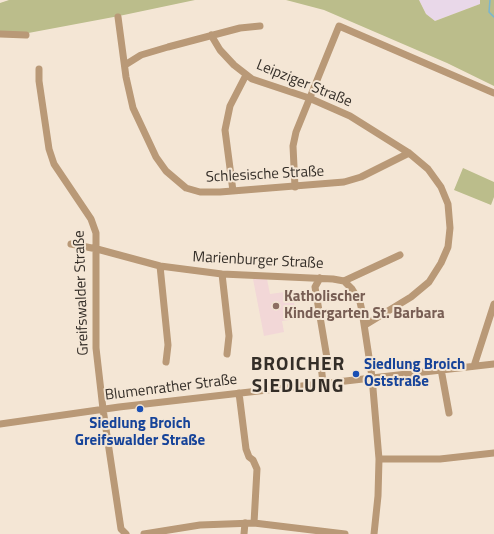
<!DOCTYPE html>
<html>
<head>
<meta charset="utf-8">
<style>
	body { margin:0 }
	canvas { display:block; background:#f4e6d5 }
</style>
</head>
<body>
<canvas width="494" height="534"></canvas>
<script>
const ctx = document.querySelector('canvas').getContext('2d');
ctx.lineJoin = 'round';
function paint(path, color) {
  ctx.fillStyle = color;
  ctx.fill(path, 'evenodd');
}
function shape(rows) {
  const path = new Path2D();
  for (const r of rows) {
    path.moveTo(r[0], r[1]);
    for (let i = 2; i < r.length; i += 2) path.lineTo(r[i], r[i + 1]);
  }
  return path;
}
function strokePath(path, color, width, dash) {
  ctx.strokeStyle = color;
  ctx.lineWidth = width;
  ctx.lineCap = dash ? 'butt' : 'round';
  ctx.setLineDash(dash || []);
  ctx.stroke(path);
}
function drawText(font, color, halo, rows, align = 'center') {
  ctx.font = font + ' "Titillium Web",sans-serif';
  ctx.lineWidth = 4;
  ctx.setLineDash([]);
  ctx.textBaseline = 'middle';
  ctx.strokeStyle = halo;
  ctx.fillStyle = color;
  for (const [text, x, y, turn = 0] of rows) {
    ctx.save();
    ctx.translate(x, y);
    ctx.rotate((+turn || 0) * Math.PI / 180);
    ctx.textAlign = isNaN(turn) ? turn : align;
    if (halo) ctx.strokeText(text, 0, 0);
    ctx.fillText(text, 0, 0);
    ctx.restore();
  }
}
const industrial = shape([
	[419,0,480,0,480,4,435,21,426,14]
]);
const education = shape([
	[253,279,267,279,270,294,292,291,297,319,282,321,284,332,264,336]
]);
const green = shape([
	[9,0,195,0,119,16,23,34,0,33,0,3],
	[286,0,419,0,426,14,435,21,480,4,480,0,494,0,494,86,447,63,324,10],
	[463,168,494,182,494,197,491,205,454,190]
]);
const stream = shape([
	[490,0,489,12,494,17]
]);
const minor = shape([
	[118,17,126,77,133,108,156,157,166,171,186,188,200,192,220,192,344,182,361,177,409,153],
	[0,34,26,35],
	[211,35,220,50,234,65,252,79,309,98,350,116,409,153,428,169,441,187,448,204,450,228,448,247,441,263,429,282,411,297,365,325],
	[125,65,141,55,168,47,240,28,260,26],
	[39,69,39,81,49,149,54,164,91,219,96,233,96,348,103,409,121,529,126,534],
	[295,187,293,146,296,132,339,26,494,93],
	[233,191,225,130,230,106,246,75],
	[71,244,97,249,160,266,222,274,333,279,344,281,352,289,360,302,362,311,372,377,379,459,378,496,374,534],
	[160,266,168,345,166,362],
	[222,274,229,336,227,354],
	[320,278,315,287,328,364,321,365,323,383],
	[344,281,400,255],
	[474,366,494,304],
	[441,369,449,413],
	[239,393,246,449,249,457,253,460,257,469,254,523],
	[0,424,119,407,494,364],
	[379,459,440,459,494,453],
	[144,534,200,525,254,523,345,534],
	[244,534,245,523]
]);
const markers = [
	[276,306,4,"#8d6e63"],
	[356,374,4,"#1a4fb4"],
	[140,409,4,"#1a4fb4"]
];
const streetNames = [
	["Leipziger Straße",304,84,22],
	["Schlesische Straße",265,175,-3],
	["Marienburger Straße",258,261,3],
	["Greifswalder Straße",82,293,-92],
	["Blumenrather Straße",171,388,-7]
];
const educationNames = [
	["Katholischer",284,297],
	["Kindergarten St. Barbara",284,314]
];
const transitNames = [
	["Siedlung Broich",364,365],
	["Oststraße",364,382],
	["Siedlung Broich",140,424,"center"],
	["Greifswalder Straße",140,441,"center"]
];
const districtNames = [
	["BROICHER",298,365],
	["SIEDLUNG",298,387]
];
paint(industrial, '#e9d8e9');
paint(education, '#f2d7d7');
paint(green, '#bbbd8b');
strokePath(stream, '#79b5d0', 1.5);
strokePath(minor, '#b99977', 7);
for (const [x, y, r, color] of markers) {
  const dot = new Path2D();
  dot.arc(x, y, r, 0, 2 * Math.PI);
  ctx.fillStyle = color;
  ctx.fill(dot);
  strokePath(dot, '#f4e6d5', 1.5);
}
drawText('15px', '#342e28', '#f4e6d5', streetNames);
drawText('bold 15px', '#785e54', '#f4e6d5', educationNames, 'left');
drawText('bold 15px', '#164399', '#f4e6d5', transitNames, 'left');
ctx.letterSpacing = '1px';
drawText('bold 19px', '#342e28', '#f4e6d5', districtNames);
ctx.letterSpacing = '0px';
</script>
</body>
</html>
